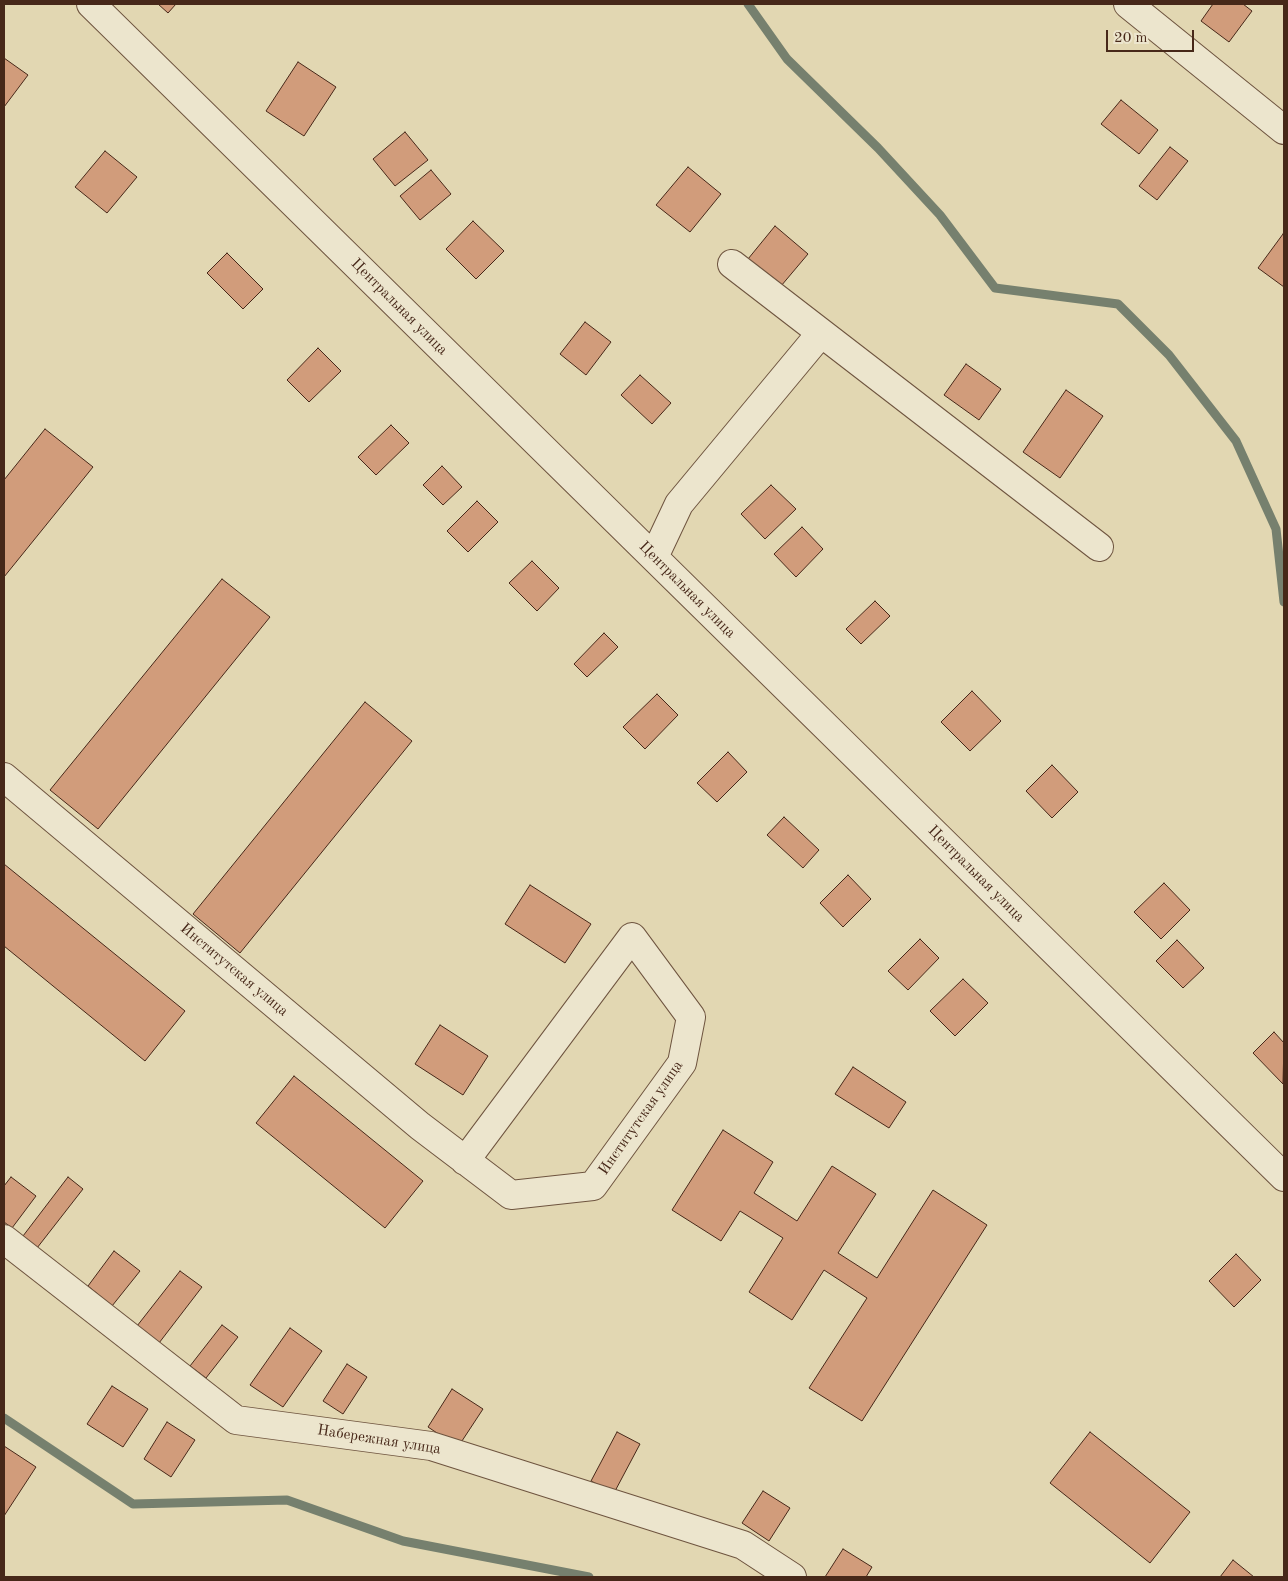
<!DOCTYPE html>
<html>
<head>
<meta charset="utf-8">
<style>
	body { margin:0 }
	#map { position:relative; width:1288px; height:1581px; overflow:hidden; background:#e2d7b2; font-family:"Old Standard TT",serif }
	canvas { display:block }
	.frame { position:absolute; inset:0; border:5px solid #472819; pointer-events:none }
	.scale { position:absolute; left:1106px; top:30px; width:88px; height:22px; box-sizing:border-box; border:2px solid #472819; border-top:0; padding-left:6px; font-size:15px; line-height:18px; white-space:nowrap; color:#472819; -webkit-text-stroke:4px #ece5cd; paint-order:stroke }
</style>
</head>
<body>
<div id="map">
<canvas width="1288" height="1581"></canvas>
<div class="frame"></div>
<div class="scale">20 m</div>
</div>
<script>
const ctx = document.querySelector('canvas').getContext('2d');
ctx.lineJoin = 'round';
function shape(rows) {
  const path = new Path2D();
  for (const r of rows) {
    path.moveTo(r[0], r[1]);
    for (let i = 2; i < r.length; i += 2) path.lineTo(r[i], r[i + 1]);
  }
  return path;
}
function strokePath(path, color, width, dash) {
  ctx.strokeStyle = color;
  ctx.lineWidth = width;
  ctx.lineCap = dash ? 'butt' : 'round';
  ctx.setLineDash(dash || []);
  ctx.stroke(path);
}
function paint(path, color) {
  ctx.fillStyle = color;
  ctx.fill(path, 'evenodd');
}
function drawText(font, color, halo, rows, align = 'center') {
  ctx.font = font + ' "Old Standard TT",serif';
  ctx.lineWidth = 4.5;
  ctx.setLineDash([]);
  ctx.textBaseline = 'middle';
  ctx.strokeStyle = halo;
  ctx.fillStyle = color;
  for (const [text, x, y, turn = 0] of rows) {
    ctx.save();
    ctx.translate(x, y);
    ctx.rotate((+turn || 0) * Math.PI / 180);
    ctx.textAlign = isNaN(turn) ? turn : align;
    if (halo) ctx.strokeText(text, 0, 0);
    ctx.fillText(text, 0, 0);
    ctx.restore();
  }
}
const stream = shape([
	[748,4,787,59,878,148,940,215,995,288,1118,304,1169,355,1236,441,1276,529,1284,602],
	[4,1418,133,1504,287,1500,403,1541,589,1577]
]);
const building = shape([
	[158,4,176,4,168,13,158,4],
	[1213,4,1243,4,1252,11,1229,42,1201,21,1213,4],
	[4,58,28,75,4,107,4,58],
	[298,62,336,87,304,136,266,111,298,62],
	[1121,100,1158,130,1139,154,1101,124,1121,100],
	[405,132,428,160,395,186,373,159,405,132],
	[1170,147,1188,161,1157,200,1139,186,1170,147],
	[105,151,137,177,107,213,75,187,105,151],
	[688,167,721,194,690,232,656,205,688,167],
	[431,170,451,194,420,220,400,196,431,170],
	[473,221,504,251,476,279,446,249,473,221],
	[775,226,808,254,781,286,748,259,775,226],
	[1283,234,1284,235,1284,287,1258,268,1283,234],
	[227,253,263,289,243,309,207,273,227,253],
	[585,322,611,342,586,375,560,354,585,322],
	[318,348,341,371,309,402,287,380,318,348],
	[966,364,1001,389,979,420,944,395,966,364],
	[640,375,671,403,652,424,621,395,640,375],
	[1066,390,1103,416,1060,478,1023,452,1066,390],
	[391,425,409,443,376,475,358,457,391,425],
	[45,429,93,467,4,577,4,480,45,429],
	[442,466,462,487,443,505,423,485,442,466],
	[771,485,796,509,765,539,741,514,771,485],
	[477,501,498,522,468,552,447,531,477,501],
	[802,527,823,549,796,577,774,554,802,527],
	[532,561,559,588,537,611,509,583,532,561],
	[222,579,270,617,98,829,50,790,222,579],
	[875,601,890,616,861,644,846,629,875,601],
	[604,633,618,647,587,677,574,664,604,633],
	[972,691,1001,721,970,751,941,722,972,691],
	[657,694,678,715,645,749,623,727,657,694],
	[365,702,412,741,240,953,193,914,365,702],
	[728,752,747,772,717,802,697,783,728,752],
	[1052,765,1078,792,1052,818,1026,791,1052,765],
	[784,817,819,850,803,868,767,835,784,817],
	[4,864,185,1011,145,1061,4,946,4,864],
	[848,875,871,899,843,927,820,903,848,875],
	[1164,883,1190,910,1161,939,1134,912,1164,883],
	[530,885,591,924,565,963,505,924,530,885],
	[920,939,939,958,908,990,888,971,920,939],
	[1177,940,1204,968,1183,988,1156,961,1177,940],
	[963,979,988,1003,955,1036,930,1011,963,979],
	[440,1025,488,1056,463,1095,415,1064,440,1025],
	[1274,1032,1284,1043,1283,1084,1253,1053,1274,1032],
	[853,1067,906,1102,889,1128,835,1094,853,1067],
	[294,1076,423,1181,385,1228,256,1123,294,1076],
	[723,1130,773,1162,754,1193,797,1221,832,1166,876,1194,838,1253,877,1278,933,1190,987,1225,862,1421,809,1388,867,1298,824,1270,792,1320,749,1292,783,1238,740,1211,721,1241,672,1210,723,1130],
	[11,1177,36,1196,12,1228,4,1222,4,1186,11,1177],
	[68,1177,83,1189,37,1248,23,1236,68,1177],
	[114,1251,140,1271,112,1306,88,1286,114,1251],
	[1236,1254,1261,1280,1234,1307,1209,1281,1236,1254],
	[180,1271,202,1287,159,1343,137,1326,180,1271],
	[222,1325,238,1337,206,1378,190,1366,222,1325],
	[290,1328,322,1351,283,1407,250,1385,290,1328],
	[347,1364,367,1377,343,1414,323,1401,347,1364],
	[112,1386,148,1409,123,1447,87,1424,112,1386],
	[452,1389,483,1409,458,1447,428,1427,452,1389],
	[167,1422,195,1440,171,1477,144,1459,167,1422],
	[617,1432,640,1444,614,1493,591,1481,617,1432],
	[1090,1432,1190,1512,1150,1563,1050,1483,1090,1432],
	[4,1446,36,1467,4,1516,4,1446],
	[763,1491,790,1508,769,1541,742,1523,763,1491],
	[843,1549,872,1567,866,1577,825,1577,843,1549],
	[1233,1560,1254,1577,1220,1577,1233,1560]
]);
const minor = shape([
	[91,4,1284,1177],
	[1128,4,1284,130],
	[732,264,1099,547],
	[654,557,679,504,821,333],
	[4,777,420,1126,511,1195,593,1186,682,1063,691,1017,632,937,465,1161],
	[4,1239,236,1420,431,1446,743,1545,792,1577]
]);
const streetNames = [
	["Центральная улица",399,307,45],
	["Центральная улица",687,590,45],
	["Центральная улица",976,874,45],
	["Институтская улица",234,970,40],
	["Институтская улица",641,1118,-55],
	["Набережная улица",379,1440,9]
];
strokePath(stream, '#76806e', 9);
paint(building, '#d19c7b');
strokePath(building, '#472819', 1);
strokePath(minor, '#6e543f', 30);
strokePath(minor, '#ece5cd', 28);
drawText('15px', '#472819', '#ece5cd', streetNames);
</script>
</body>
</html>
